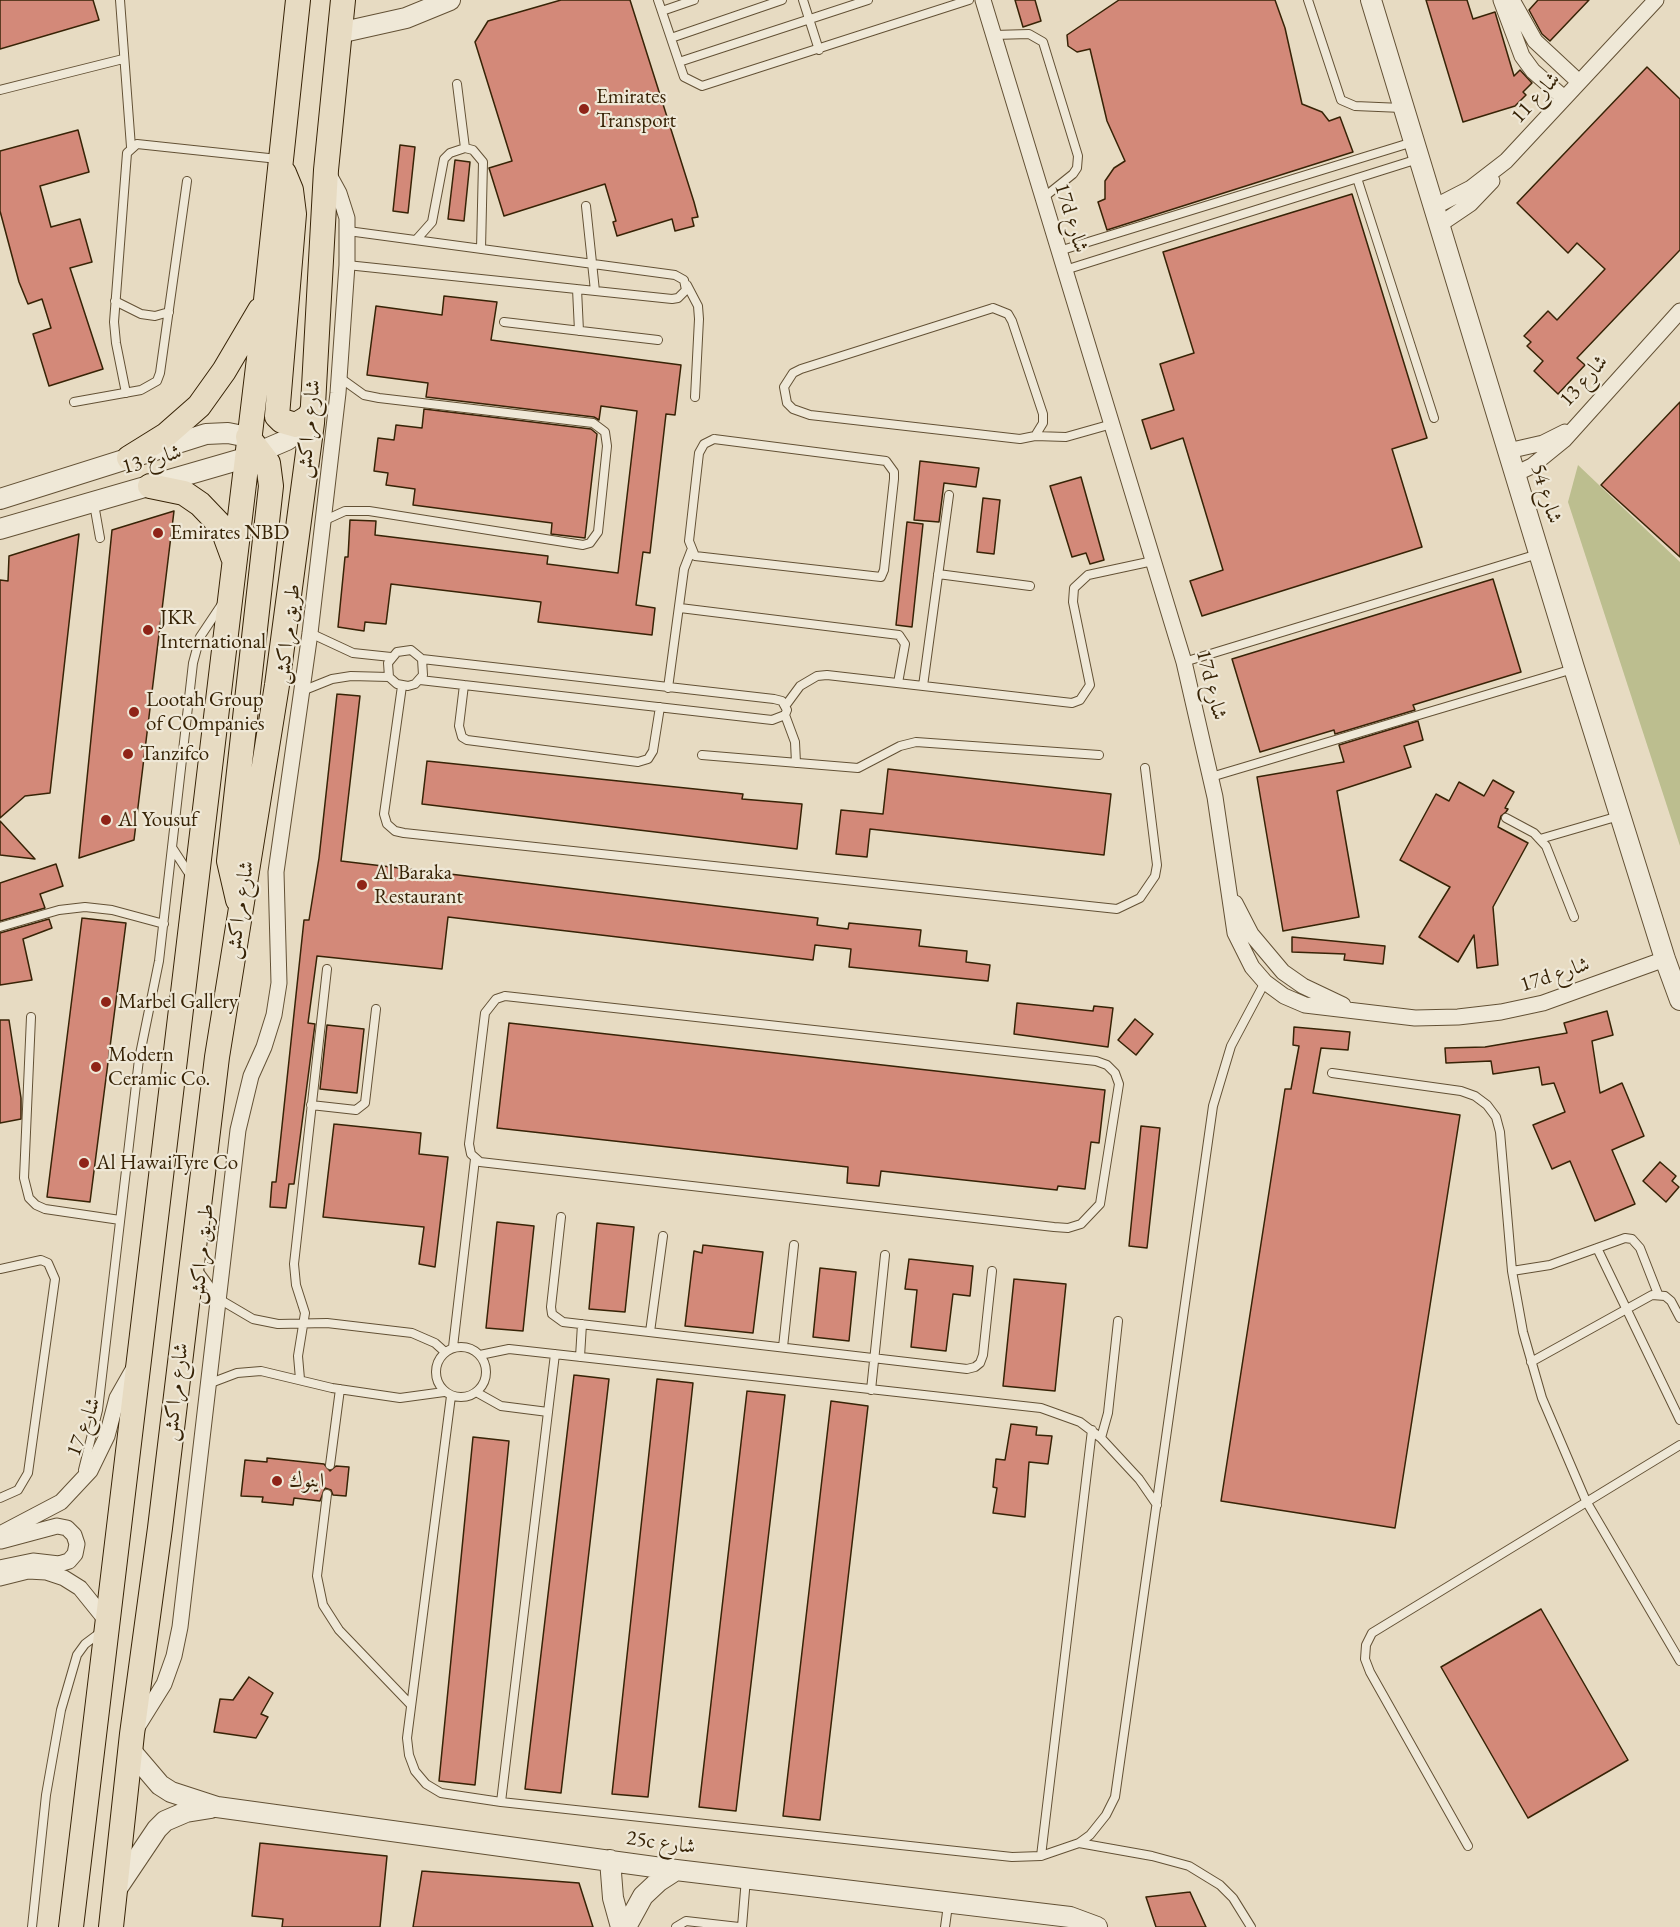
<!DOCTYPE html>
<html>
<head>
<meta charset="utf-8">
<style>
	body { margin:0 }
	canvas { display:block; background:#e7dbc2 }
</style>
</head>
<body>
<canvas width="1680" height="1927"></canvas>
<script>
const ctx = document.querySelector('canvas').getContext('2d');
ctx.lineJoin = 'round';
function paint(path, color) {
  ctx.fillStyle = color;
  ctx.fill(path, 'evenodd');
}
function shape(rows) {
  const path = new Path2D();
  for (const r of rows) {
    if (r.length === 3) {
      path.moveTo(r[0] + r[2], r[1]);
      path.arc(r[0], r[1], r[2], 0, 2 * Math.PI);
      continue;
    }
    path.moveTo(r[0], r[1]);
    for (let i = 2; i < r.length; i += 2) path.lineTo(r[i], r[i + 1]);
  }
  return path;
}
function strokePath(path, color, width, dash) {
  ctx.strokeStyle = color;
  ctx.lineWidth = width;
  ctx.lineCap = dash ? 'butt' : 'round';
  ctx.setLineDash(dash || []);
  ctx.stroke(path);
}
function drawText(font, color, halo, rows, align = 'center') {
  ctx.font = font + ' "EB Garamond",Amiri,serif';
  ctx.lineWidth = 4.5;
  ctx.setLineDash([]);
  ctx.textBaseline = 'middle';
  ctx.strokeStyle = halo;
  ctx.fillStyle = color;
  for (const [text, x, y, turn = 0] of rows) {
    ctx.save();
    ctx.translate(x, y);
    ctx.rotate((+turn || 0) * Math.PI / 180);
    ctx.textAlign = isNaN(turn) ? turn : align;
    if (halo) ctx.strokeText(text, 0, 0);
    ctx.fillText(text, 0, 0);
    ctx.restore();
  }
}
const green = shape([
	[1578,465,1680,562,1680,846,1568,502]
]);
const building = shape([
	[0,0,93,0,99,20,0,49,0,0],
	[561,0,630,0,694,202,698,217,692,218,694,226,675,231,672,219,617,236,613,222,616,221,605,184,504,216,489,168,512,161,475,42,488,21,561,0],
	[1015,0,1035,0,1041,21,1023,27,1015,0],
	[1119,0,1275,0,1285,28,1302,104,1322,112,1329,121,1340,117,1353,152,1107,230,1098,202,1105,199,1105,181,1114,168,1125,161,1107,121,1090,49,1077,52,1068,46,1067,35,1119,0],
	[1426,0,1467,0,1473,19,1495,12,1514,76,1520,70,1532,83,1523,92,1526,95,1515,106,1463,122,1426,0],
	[1538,0,1589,0,1550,41,1542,34,1529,10,1538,0],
	[1647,67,1680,99,1680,250,1577,358,1585,365,1558,394,1534,371,1543,361,1527,346,1531,342,1524,336,1548,311,1557,320,1605,269,1577,243,1568,253,1517,203,1647,67],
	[78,130,89,172,40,186,51,227,80,219,92,262,70,268,103,369,49,386,33,334,51,328,42,299,28,304,19,282,0,211,0,151,78,130],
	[400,145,415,147,408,213,393,211,400,145],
	[455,160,470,162,464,221,448,219,455,160],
	[1352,194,1427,438,1392,449,1422,547,1202,616,1190,581,1223,570,1183,438,1151,449,1142,420,1174,410,1160,364,1194,353,1163,252,1352,194],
	[444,296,497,302,491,340,681,365,675,415,666,414,650,553,643,552,636,605,655,608,652,635,538,622,541,602,391,584,386,624,365,622,364,631,338,627,345,557,348,557,350,520,376,521,375,535,548,556,547,564,618,573,637,411,601,406,599,420,594,417,426,397,428,383,367,375,376,306,442,315,444,296],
	[1680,402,1680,557,1601,485,1680,402],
	[424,409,591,429,597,434,585,538,551,534,552,523,413,505,415,489,386,485,388,473,374,471,378,438,394,440,396,425,422,428,424,409],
	[920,461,979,468,976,487,944,483,939,522,914,520,920,461],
	[1081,477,1104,560,1090,564,1086,553,1072,557,1050,486,1081,477],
	[983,498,1000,500,994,554,977,552,983,498],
	[174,511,134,840,79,858,112,530,174,511],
	[907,522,923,524,912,627,896,625,907,522],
	[79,534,50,793,25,796,0,818,0,580,8,581,9,556,79,534],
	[1493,579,1521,672,1413,705,1415,710,1335,734,1334,730,1260,752,1232,659,1493,579],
	[337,694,360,696,341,861,818,918,817,925,848,929,849,923,921,930,919,946,967,951,966,962,990,965,988,981,849,967,851,949,815,945,813,960,448,917,442,969,317,956,308,1023,315,1024,294,1184,289,1184,286,1208,270,1207,272,1182,276,1182,304,920,309,920,319,858,337,694],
	[1418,721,1423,740,1404,746,1411,767,1337,791,1359,917,1283,931,1257,777,1344,762,1339,745,1418,721],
	[427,761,743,794,742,799,802,804,797,849,422,804,427,761],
	[888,769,1111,794,1104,855,870,829,867,857,836,854,841,810,883,814,888,769],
	[1493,780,1514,792,1505,808,1508,809,1506,812,1501,816,1498,827,1528,843,1493,907,1498,965,1477,968,1474,935,1458,962,1419,937,1450,887,1400,860,1436,794,1449,801,1459,782,1484,796,1493,780],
	[0,821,35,859,0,855,0,821],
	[56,864,63,886,40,894,45,908,0,921,0,883,56,864],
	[82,918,126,923,90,1202,47,1197,82,918],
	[49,919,52,928,23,939,32,980,0,985,0,933,49,919],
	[1292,937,1385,946,1383,964,1344,960,1345,954,1292,952,1292,937],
	[1017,1003,1093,1011,1094,1006,1113,1008,1108,1047,1014,1034,1017,1003],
	[1607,1011,1613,1035,1592,1041,1600,1093,1622,1083,1644,1136,1612,1150,1635,1204,1595,1221,1570,1161,1552,1169,1533,1125,1565,1112,1554,1083,1542,1085,1539,1067,1493,1074,1491,1061,1446,1063,1445,1048,1485,1047,1567,1033,1564,1023,1607,1011],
	[1135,1019,1153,1034,1136,1055,1118,1040,1135,1019],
	[0,1020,9,1020,21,1098,21,1119,0,1123,0,1020],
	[509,1023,1105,1090,1099,1143,1091,1142,1085,1189,1058,1186,1057,1190,881,1171,879,1186,847,1183,848,1167,497,1128,509,1023],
	[327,1025,364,1029,357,1093,320,1089,327,1025],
	[1294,1027,1350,1032,1348,1050,1321,1048,1313,1093,1460,1115,1395,1528,1221,1501,1285,1089,1291,1089,1299,1046,1293,1045,1294,1027],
	[334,1124,421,1133,419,1154,448,1157,435,1267,419,1264,424,1227,323,1217,334,1124],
	[1141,1126,1160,1128,1147,1248,1129,1246,1141,1126],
	[1660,1162,1676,1176,1672,1181,1679,1187,1666,1202,1643,1181,1660,1162],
	[497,1222,534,1226,523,1331,486,1328,497,1222],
	[597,1223,634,1227,625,1312,589,1309,597,1223],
	[703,1245,763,1252,753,1333,685,1326,694,1251,702,1253,703,1245],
	[909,1259,973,1266,970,1296,953,1294,946,1351,911,1347,917,1290,905,1289,909,1259],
	[820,1268,856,1272,849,1341,813,1337,820,1268],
	[1014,1279,1066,1284,1055,1391,1003,1386,1014,1279],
	[574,1375,609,1379,561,1793,525,1789,574,1375],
	[657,1379,693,1383,648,1797,612,1794,657,1379],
	[747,1391,785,1395,736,1811,699,1807,747,1391],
	[831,1401,868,1406,820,1820,783,1816,831,1401],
	[1011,1424,1037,1427,1036,1435,1052,1436,1048,1464,1029,1462,1025,1517,993,1513,997,1488,993,1487,996,1459,1005,1460,1011,1424],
	[473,1437,509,1441,475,1785,439,1781,473,1437],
	[267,1458,324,1464,330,1471,336,1466,349,1467,346,1496,333,1495,331,1490,325,1488,320,1501,294,1498,293,1505,262,1502,263,1497,241,1496,245,1460,267,1462,267,1458],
	[1541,1609,1628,1760,1528,1818,1441,1667,1541,1609],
	[249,1677,273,1693,261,1714,268,1717,256,1738,214,1732,220,1699,233,1700,249,1677],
	[260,1843,387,1856,380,1927,282,1927,283,1919,252,1916,260,1843],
	[422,1871,579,1883,593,1927,413,1927,422,1871],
	[1190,1892,1206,1927,1156,1927,1146,1897,1190,1892]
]);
const service = shape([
	[120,0,131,147],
	[658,0,684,77,702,86,969,0],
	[803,0,819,50],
	[1308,0,1341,100,1355,106,1402,108],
	[662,11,694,0],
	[994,35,1029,34,1043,42,1078,156,1077,168,1073,174,1043,198],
	[671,38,782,0],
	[679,62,868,0],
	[457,84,465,148],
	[0,90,123,59],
	[1357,178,1434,418],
	[586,206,595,291],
	[416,240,432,222,444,159,450,153,465,148,473,150,483,162,481,249],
	[1059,251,1413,142],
	[347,265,672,299,678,298,686,290,684,280,675,275,348,231],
	[1065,270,1418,159],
	[687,285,698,306,699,319,695,397],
	[577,289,579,331],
	[115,301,141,314,155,316,169,312],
	[993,308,1008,314,1012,321,1043,414,1043,423,1035,436,1020,439,810,415,793,409,787,403,784,387,793,373,801,369,993,308],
	[504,322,658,340],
	[126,393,116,343,114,322,127,153,137,144,278,159],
	[74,402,141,390,157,381,160,373,187,181],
	[1035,436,1066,437,1112,424],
	[714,439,886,461,894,472,894,479,884,570,881,577,695,556,689,541,699,453,704,444,714,439],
	[94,504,100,538],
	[323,521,345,511,369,511,583,545,590,543,598,532,607,446,605,432,593,423,379,398,364,395,339,377],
	[938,574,1030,586],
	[680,608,899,635,905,644,898,683],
	[310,633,353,653,391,657],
	[1184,662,1538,554],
	[420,680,772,720,785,715,787,710,782,701,774,699,422,659],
	[464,685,459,726,462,737,467,740,638,762,648,759,653,751,660,707],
	[402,686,384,814,387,824,395,831,404,833,1117,909,1140,898,1155,876,1157,865,1145,768],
	[923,686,949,495],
	[668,688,684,569,691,551],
	[302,691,332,679,351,676,389,677,397,684,408,686,415,684,423,675,422,659,411,650,397,652,388,663,389,677],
	[786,705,800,686,817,676,827,675,1072,703,1080,700,1090,685,1073,602,1074,588,1088,575,1153,561],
	[785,715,795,742,796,763],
	[702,755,858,768,900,746,916,742,1099,755],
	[1211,777,1573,669],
	[1506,818,1534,833,1546,846,1574,917],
	[1540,839,1619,816],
	[173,849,190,875],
	[0,927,59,910,85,907,112,910,164,924],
	[505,996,1096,1061,1107,1065,1115,1073,1119,1084,1100,1204,1081,1224,1068,1228,1054,1227,480,1162,471,1154,469,1144,485,1013,496,999,505,996],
	[31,1017,24,1178,29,1198,36,1205,45,1209,120,1220],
	[1332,1073,1461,1091,1475,1096,1487,1105,1496,1117,1500,1132,1512,1271,1523,1332,1542,1398,1586,1501,1680,1661],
	[311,1105,356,1110,365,1103,376,1009],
	[561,1217,551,1307,552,1314,563,1322,967,1369,975,1367,980,1363,983,1355,992,1271],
	[1597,1248,1680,1420],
	[0,1269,41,1260,48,1263,55,1279,28,1473,18,1490,0,1498],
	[198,1270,219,1299,253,1319,278,1324,327,1323,412,1333,435,1343,445,1352],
	[1512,1271,1550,1265,1625,1238,1632,1239,1640,1248,1658,1294],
	[650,1332,663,1236],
	[461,1372,25],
	[453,1347,475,1159],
	[783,1347,794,1245],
	[480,1355,509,1349,1041,1408,1080,1422,1101,1438,1139,1479,1157,1505],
	[580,1357,582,1324],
	[1531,1362,1652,1295,1665,1296,1671,1301,1680,1318],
	[300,1379,298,1356,305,1313,296,1285,294,1264,327,969],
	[208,1384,237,1373,261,1371,332,1388,400,1398,444,1392],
	[871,1390,885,1255],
	[476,1392,501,1406,548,1412],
	[451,1396,407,1738,409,1755,415,1771,426,1784,441,1793,501,1802,1012,1857,1041,1856,1079,1843,1090,1835,1106,1815,1115,1797,1213,1106,1231,1046,1265,982],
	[1101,1438,1108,1413,1118,1321],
	[330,1465,340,1389],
	[83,1470,98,1410,139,1059,159,961,193,663,200,637,222,604],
	[327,1494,317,1576,323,1605,339,1630,411,1705],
	[501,1802,555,1354],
	[1079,1843,1152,1856,1189,1866,1220,1885,1233,1898,1251,1927],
	[1468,1846,1370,1672,1365,1659,1366,1645,1372,1633,1680,1445],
	[1041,1856,1092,1430],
	[32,1927,46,1795,61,1710,77,1655,85,1644,101,1632],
	[676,1927,686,1921,739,1927],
	[742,1927,746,1878],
	[945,1927,948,1905]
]);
const minor = shape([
	[983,0,1184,662,1215,797,1235,933,1252,967,1265,982,1284,996,1305,1005,1415,1018,1458,1017,1501,1012,1543,1003,1665,959],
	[1501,0,1522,56,1533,71,1564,98],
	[1512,0,1535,41,1579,82],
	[1434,207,1471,188,1506,161,1656,0],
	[1439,225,1470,204,1492,181],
	[1508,451,1543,443,1565,432],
	[1515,474,1532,466,1564,440,1680,311],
	[1235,903,1251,934,1283,972,1303,986,1343,1005],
	[0,1534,61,1502,90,1471,107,1436,117,1398,134,1368],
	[0,1568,33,1561,59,1564,69,1561,75,1554,77,1544,74,1535,67,1528,57,1526,1,1541],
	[0,1578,28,1571,46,1572,64,1578,80,1588,109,1624],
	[136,1729,164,1684,174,1656,180,1627,238,1130,251,1076,264,1047,274,1015,279,983,276,872,310,633,338,393,347,265,347,218,339,193,327,171]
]);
const tertiary = shape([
	[1371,0,1574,668,1665,959,1680,1000],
	[339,33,406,18,450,0],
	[0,499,206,434,228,433,248,437],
	[0,529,245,458,287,440,312,423],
	[131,1751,160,1785,171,1792,217,1807,676,1870,1070,1917,1097,1927],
	[610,1860,613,1898,621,1927],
	[116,1890,157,1829,165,1821,186,1812,211,1808],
	[626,1927,643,1896,659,1881,676,1870]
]);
const primary = shape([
	[284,173,291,190,294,214,277,416,282,421,296,425,309,417,313,409],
	[129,458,166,435,199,406,224,371,260,310],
	[150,486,184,493,200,504,222,527,233,557],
	[238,900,229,861,271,486,268,463,248,437],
	[71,1927,266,300,298,0],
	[111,1927,132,1734,160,1528,217,1057,277,685,312,423,326,170,343,0]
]);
const markers = [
	[584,109,6,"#8f2418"],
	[158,533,6,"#8f2418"],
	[148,630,6,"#8f2418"],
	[134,712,6,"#8f2418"],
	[128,754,6,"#8f2418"],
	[106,820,6,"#8f2418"],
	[362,885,6,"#8f2418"],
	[106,1002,6,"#8f2418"],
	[96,1067,6,"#8f2418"],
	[84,1163,6,"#8f2418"],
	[277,1481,6,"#8f2418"]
];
const poiNames = [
	["Emirates",596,97],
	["Transport",596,121],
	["Emirates NBD",170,533],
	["JKR",160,618],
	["International",160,642],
	["Lootah Group",146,700],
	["of COmpanies",146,724],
	["Tanzifco",140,754],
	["Al Yousuf",118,820],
	["Al Baraka",374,873],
	["Restaurant",374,897],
	["Marbel Gallery",118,1002],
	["Modern",108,1055],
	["Ceramic Co.",108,1079],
	["Al HawaiTyre Co",96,1163],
	["اينوك",289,1481]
];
const streetNames = [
	["شارع 11",1536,98,-47],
	["17d شارع",1071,218,73],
	["شارع 13",1584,381,-48],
	["شارع مراكش",309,429,-84],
	["شارع 13",152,460,-16],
	["شارع 54",1546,494,73],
	["طريق مراكش",288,634,-83],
	["17d شارع",1211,685,76],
	["شارع مراكش",240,910,-81],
	["17d شارع",1555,975,-18],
	["طريق مراكش",202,1254,-84],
	["شارع مراكش",176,1392,-83],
	["شارع 17",84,1427,-69],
	["25c شارع",661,1843,8]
];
paint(green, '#bcbe8f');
paint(building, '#d38979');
strokePath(building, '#372306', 1.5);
strokePath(service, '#635135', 10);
strokePath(minor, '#635135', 17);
strokePath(tertiary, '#635135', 22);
strokePath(primary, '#372306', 26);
strokePath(service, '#efe8d7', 8);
strokePath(minor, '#efe8d7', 15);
strokePath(tertiary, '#efe8d7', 20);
strokePath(primary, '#e7dbc2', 24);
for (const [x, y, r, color] of markers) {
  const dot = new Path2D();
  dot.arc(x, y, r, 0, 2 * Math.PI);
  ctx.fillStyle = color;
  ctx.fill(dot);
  strokePath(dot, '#efe8d7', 2);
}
drawText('21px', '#372306', '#efe8d7', poiNames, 'left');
drawText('21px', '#372306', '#efe8d7', streetNames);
</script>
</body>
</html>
